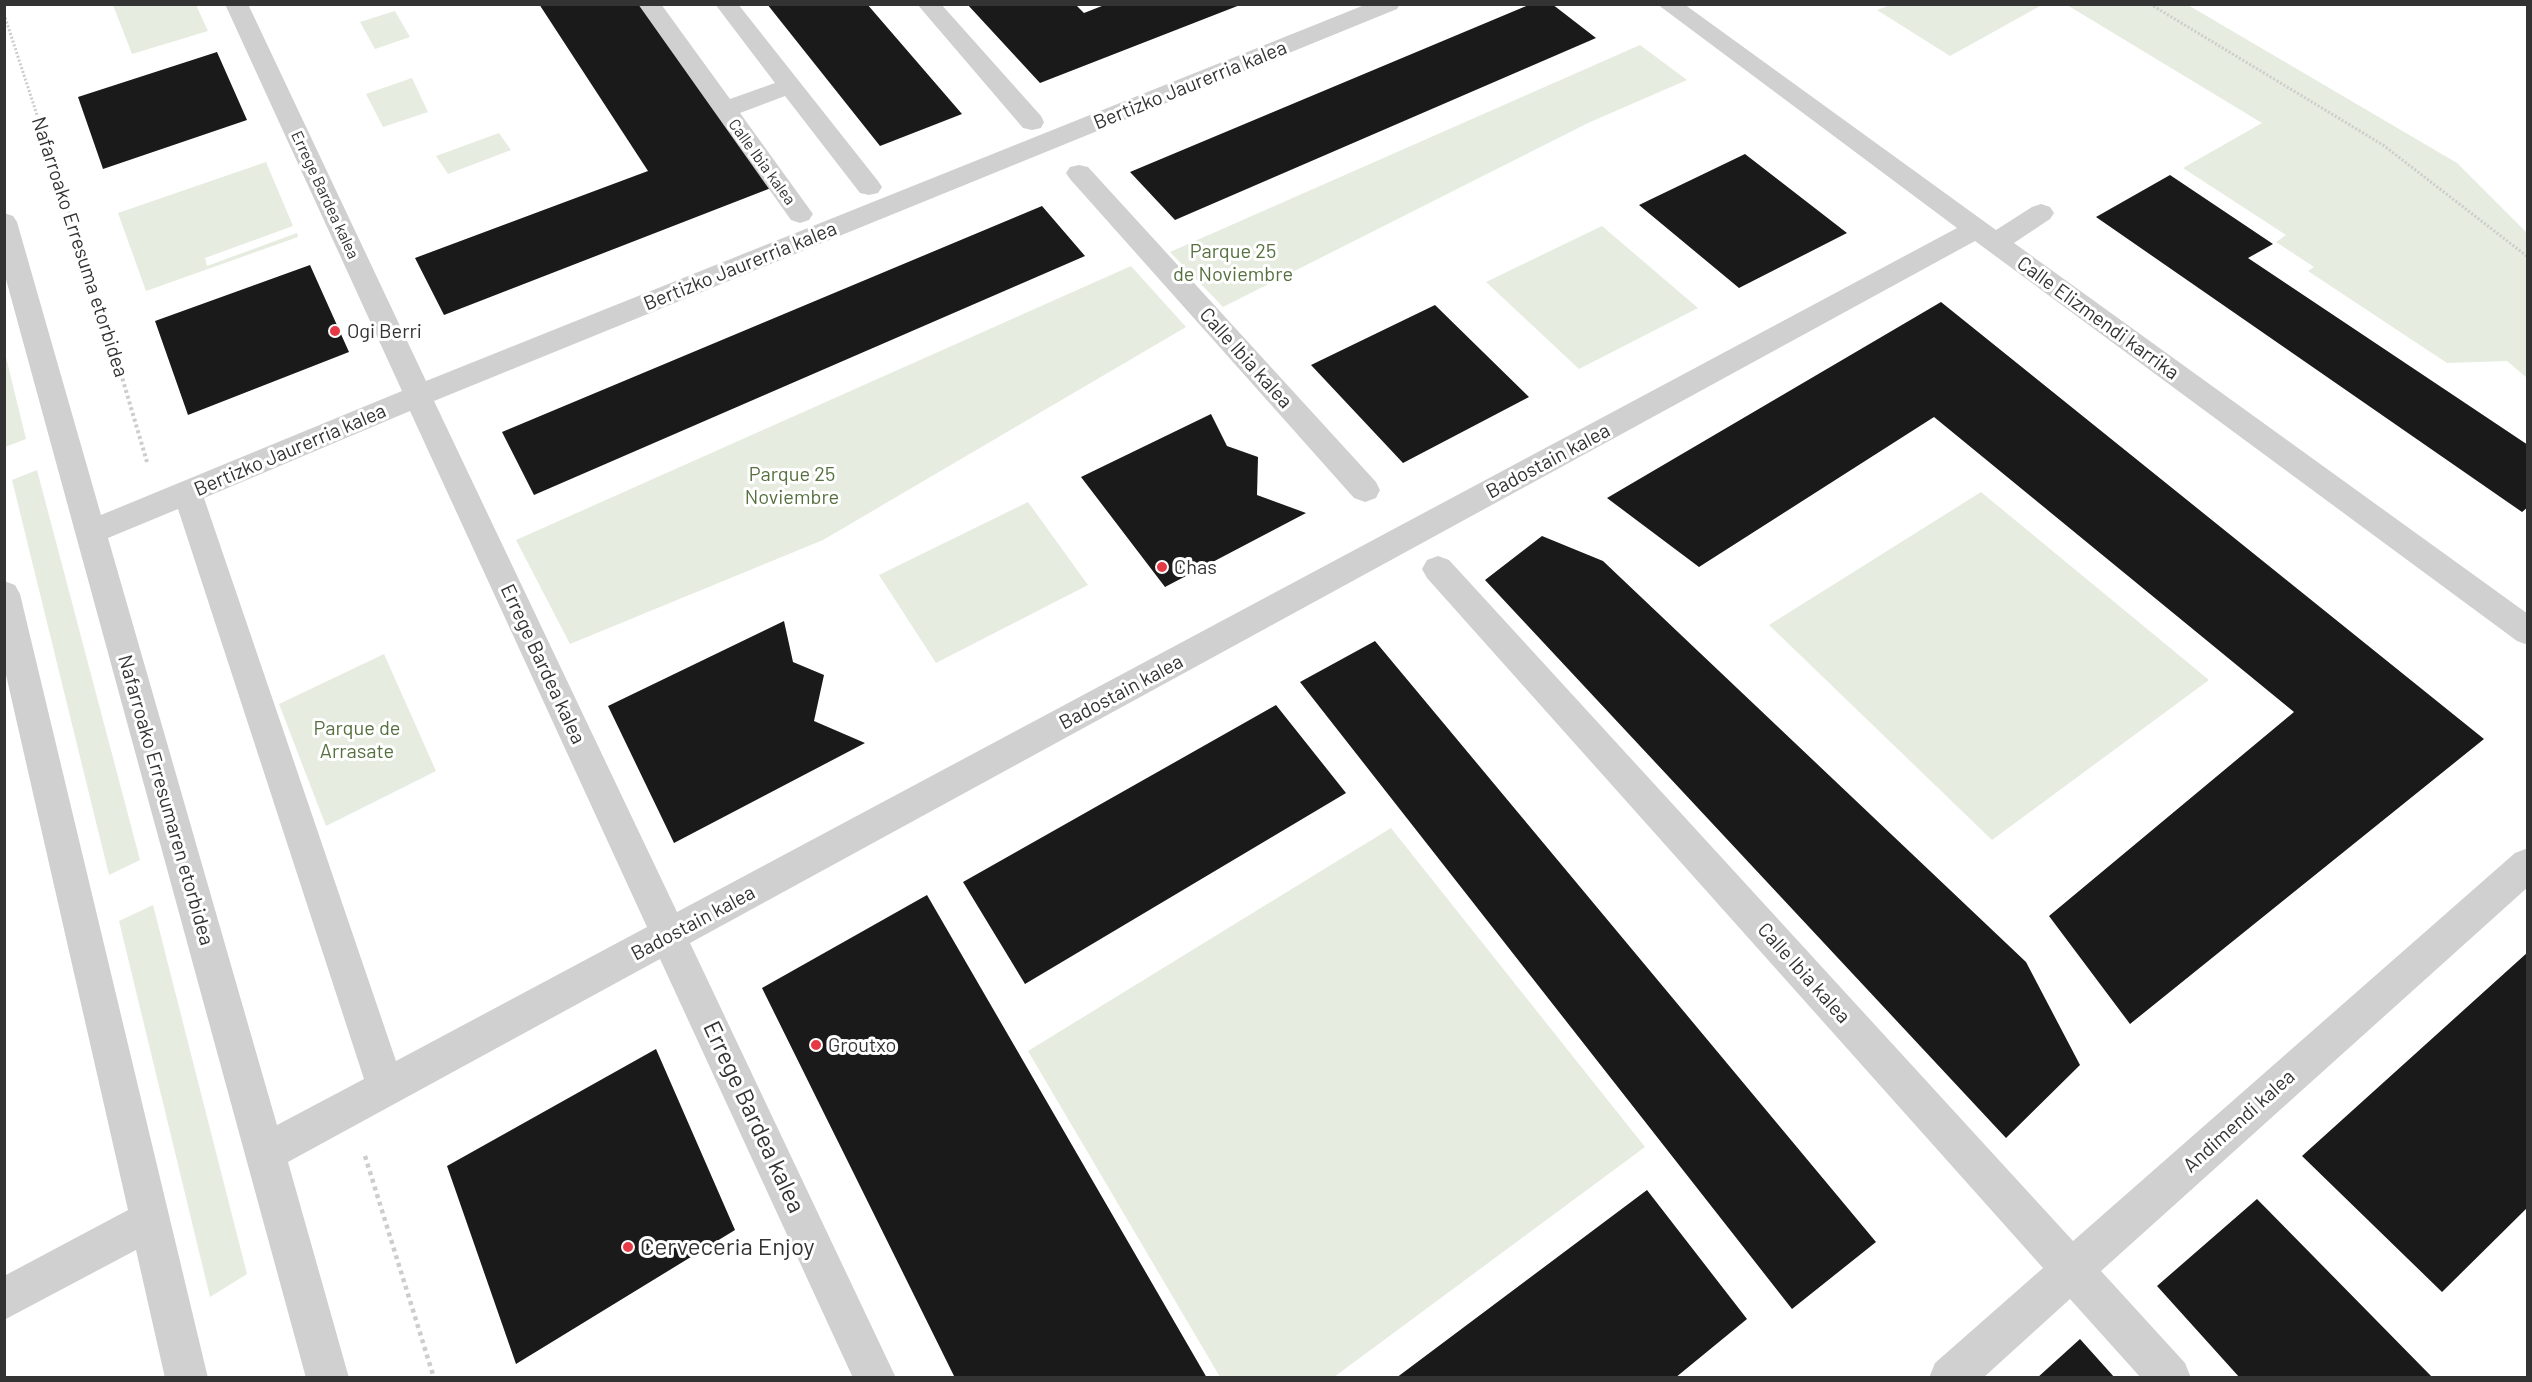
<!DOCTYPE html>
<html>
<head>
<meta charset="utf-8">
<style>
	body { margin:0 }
	#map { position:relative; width:2532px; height:1382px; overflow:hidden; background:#fff; font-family:Barlow,sans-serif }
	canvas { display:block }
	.frame { position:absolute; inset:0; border:6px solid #333; pointer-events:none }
</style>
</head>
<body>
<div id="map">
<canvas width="2532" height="1382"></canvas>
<div class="frame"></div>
</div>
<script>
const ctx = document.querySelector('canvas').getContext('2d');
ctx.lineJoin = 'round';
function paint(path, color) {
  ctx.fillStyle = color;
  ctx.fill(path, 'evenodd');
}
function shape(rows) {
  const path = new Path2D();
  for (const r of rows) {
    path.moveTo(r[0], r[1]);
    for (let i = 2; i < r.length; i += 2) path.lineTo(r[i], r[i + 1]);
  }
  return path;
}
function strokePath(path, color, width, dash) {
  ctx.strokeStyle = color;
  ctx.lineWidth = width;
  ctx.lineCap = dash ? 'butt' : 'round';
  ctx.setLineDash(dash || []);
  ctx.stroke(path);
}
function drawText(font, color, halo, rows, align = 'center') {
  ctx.font = font + ' Barlow,sans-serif';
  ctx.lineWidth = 6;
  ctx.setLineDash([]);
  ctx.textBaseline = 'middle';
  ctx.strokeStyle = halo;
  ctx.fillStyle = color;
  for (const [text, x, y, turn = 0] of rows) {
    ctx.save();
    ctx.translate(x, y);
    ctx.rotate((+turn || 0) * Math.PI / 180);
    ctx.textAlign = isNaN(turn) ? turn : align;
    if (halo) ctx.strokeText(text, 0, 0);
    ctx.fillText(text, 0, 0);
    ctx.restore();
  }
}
const green = shape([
	[1893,4,2042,4,2042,5,1950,56,1877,10],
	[113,5,196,5,208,31,132,54],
	[2067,5,2188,5,2457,163,2527,233,2527,378,2507,361,2447,363,2308,271,2314,267,2276,242,2286,235,2183,168,2262,123],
	[395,11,410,37,375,49,360,22],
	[1640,45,1687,80,1588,123,1223,307,1170,252],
	[412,78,428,112,383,127,366,94],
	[499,133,511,150,448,174,436,156],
	[266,162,293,226,205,258,207,266,297,233,298,237,146,291,118,213],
	[1602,226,1698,308,1579,369,1486,282],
	[1131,266,1186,327,823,540,570,644,516,540],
	[5,353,26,439,5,447,4,447],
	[37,470,140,860,109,875,12,480],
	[1981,492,2209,680,1992,840,1769,625],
	[1028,502,1088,585,936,663,879,575],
	[384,654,436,771,326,826,279,704],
	[1391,828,1645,1147,1334,1377,1220,1377,1028,1051],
	[153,905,247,1274,210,1297,119,921]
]);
const building = shape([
	[539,4,639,4,771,188,444,315,415,258,648,171],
	[767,4,867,4,962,114,880,146],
	[967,4,1075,4,1084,13,1107,4,1240,5,1040,83],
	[1531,4,1552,4,1596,38,1175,220,1130,172],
	[217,52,247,120,103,169,78,97],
	[1745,154,1847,233,1739,288,1639,205],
	[2170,175,2273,244,2248,258,2528,445,2528,507,2522,512,2096,217],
	[1042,206,1085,256,534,495,502,432],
	[310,265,349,352,188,415,155,321],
	[1941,302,2484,739,2130,1024,2049,916,2294,712,1934,417,1699,567,1607,498],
	[1435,305,1529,397,1403,463,1311,365],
	[1211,414,1227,446,1258,457,1257,495,1306,513,1165,587,1081,477],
	[1542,536,1603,561,2026,962,2080,1065,2006,1138,1485,580],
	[784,621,793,662,824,675,814,721,865,743,674,843,608,706],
	[1375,641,1876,1242,1792,1309,1300,682],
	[1276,705,1346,793,1025,984,963,882],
	[927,895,1207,1378,955,1378,762,988],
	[2528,952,2528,1207,2442,1292,2302,1156],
	[656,1049,735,1230,516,1364,447,1166],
	[1647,1190,1747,1319,1675,1378,1396,1378],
	[2257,1199,2433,1378,2240,1378,2157,1286],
	[2080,1339,2115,1378,2037,1378]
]);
const pathFar2 = shape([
	[2150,4,2383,145,2528,257],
	[4,14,120,369]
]);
const pathFar1 = shape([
	[119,367,147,462]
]);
const path = shape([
	[365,1156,434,1378]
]);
const minor = shape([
	[225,4,248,4,426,381,1367,4,1400,4,1397,9,434,401,677,912,1957,228,1657,4,1684,4,1996,230,2032,207,2041,204,2050,207,2054,213,2050,219,2014,243,2528,614,2528,645,2517,641,1975,241,690,943,896,1378,853,1378,660,959,288,1162,349,1378,306,1378,4,272,4,213,13,216,17,222,101,515,402,391,225,4],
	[410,411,647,927,396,1061,204,498,410,411],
	[178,509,364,1079,277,1125,108,538,178,509],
	[638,4,661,4,730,99,775,83,715,4,738,4,878,181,882,187,878,193,869,195,860,193,785,96,740,113,813,214,809,220,800,223,791,220,638,4],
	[917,4,941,4,1041,116,1044,122,1041,128,1032,130,1023,128,917,4],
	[1079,165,1088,167,1376,482,1380,490,1376,498,1365,502,1354,498,1070,179,1066,173,1070,167,1079,165],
	[1438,556,1449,560,2073,1241,2515,853,2528,848,2528,887,2101,1271,2185,1363,2191,1378,2141,1378,2070,1299,1983,1378,1929,1378,1935,1363,2043,1268,1427,578,1422,569,1427,560,1438,556],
	[4,581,15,585,20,594,208,1378,165,1378,136,1250,4,1320,4,1276,128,1210,4,666,4,581]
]);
const markers = [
	[335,331,6,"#e63946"],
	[1162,567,6,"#e63946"],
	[816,1045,6,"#e63946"],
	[628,1247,6,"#e63946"]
];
const farStreetnames = [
	["Calle Ibia kalea",762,162,54],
	["Errege Bardea kalea",325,195,65]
];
const streetNames = [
	["Bertizko Jaurerria kalea",1190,85,-22],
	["Nafarroako Erresuma etorbidea",80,247,72],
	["Bertizko Jaurerria kalea",740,266,-22],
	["Calle Elizmendi karrika",2098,318,36],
	["Calle Ibia kalea",1246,358,48],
	["Bertizko Jaurerria kalea",290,450,-23],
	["Badostain kalea",1548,461,-28],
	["Errege Bardea kalea",543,664,65],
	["Badostain kalea",1121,692,-28],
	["Nafarroako Erresumaren etorbidea",166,800,74],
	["Badostain kalea",693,923,-28],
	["Calle Ibia kalea",1804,973,48],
	["Andimendi kalea",2239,1121,-42]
];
const parkNames = [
	["Parque 25",1233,251],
	["de Noviembre",1233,274],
	["Parque 25",792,474],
	["Noviembre",792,497],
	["Parque de",357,728],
	["Arrasate",357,751]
];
const poiNames = [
	["Ogi Berri",347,331],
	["Chas",1174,567],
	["Groutxo",828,1045]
];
const nearStreetnames = [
	["Errege Bardea kalea",754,1117,65]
];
const nearPoinames = [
	["Cerveceria Enjoy",640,1247]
];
paint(green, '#e6ecdf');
paint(building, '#1a1a1a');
strokePath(pathFar2, '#cdcdcd', 3, [2, 2]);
strokePath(pathFar1, '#cdcdcd', 4, [3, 3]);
strokePath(path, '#cdcdcd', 4.5, [4, 4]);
paint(minor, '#d0d0d0');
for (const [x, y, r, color] of markers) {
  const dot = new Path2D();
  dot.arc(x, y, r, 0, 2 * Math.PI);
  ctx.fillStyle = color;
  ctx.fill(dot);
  strokePath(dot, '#fff', 2);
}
drawText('16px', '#333', '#fff', farStreetnames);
drawText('20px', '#333', '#fff', streetNames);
drawText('20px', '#56703f', '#fff', parkNames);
drawText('20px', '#333', '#fff', poiNames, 'left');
drawText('24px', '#333', '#fff', nearStreetnames);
drawText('24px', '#333', '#fff', nearPoinames, 'left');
</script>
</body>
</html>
